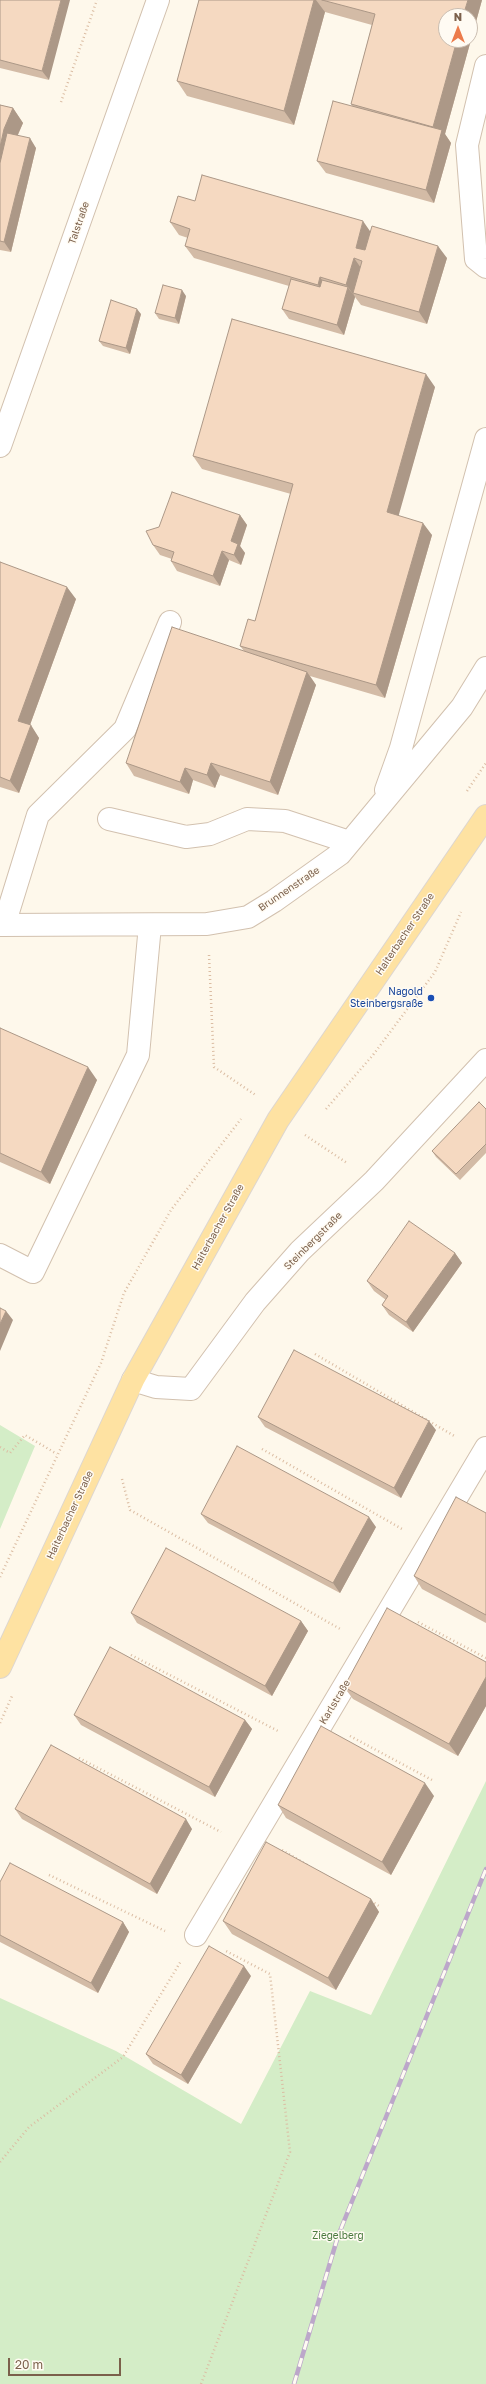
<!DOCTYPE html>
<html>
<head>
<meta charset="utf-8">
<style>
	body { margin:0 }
	#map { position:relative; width:486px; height:2384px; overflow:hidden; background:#fef8eb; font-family:"Golos Text",sans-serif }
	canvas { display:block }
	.north { position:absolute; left:438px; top:8px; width:40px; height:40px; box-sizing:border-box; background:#fffbf3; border:1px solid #cabdb0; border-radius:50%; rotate:0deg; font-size:11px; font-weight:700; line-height:16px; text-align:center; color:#7b604b }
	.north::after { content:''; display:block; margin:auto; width:14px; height:18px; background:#ec7b4b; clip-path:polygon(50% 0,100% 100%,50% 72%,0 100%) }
	.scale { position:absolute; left:8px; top:2358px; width:113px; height:18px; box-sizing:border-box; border:2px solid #7b604b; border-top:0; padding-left:5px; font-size:12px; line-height:14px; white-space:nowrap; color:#7b604b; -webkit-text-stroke:3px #fffbf3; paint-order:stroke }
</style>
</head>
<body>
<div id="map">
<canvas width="486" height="2384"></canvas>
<div class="north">N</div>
<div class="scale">20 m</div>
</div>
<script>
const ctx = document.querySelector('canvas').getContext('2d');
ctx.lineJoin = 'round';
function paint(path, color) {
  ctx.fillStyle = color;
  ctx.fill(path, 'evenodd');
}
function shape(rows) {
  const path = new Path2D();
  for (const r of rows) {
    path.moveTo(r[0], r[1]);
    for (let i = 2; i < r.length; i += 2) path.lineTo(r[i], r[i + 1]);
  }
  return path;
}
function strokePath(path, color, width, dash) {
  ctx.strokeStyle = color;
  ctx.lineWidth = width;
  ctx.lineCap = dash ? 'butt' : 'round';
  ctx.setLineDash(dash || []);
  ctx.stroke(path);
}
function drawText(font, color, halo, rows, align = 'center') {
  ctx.font = font + ' "Golos Text",sans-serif';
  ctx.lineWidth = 3;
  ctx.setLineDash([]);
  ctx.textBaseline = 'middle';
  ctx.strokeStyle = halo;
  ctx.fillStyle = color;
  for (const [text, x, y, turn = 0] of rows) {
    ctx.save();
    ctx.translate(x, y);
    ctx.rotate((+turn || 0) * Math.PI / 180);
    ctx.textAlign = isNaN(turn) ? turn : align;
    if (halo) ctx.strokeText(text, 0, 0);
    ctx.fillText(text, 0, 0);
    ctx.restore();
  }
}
const green = shape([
	[0,1425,35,1446,0,1529],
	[486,1781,486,2384,0,2384,0,1998,116,2051,241,2124,310,1991,371,2015]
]);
const path = shape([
	[61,102,97,0],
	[467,791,486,763],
	[209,955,214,1067,257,1096],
	[326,1109,373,1055,435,972,461,912],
	[305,1135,347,1163],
	[315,1354,456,1437],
	[0,1447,10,1453,25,1435,57,1454],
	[262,1449,402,1529],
	[122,1479,130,1510,342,1630],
	[0,1577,101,1363,124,1293,171,1210,241,1119],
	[418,1622,486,1658],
	[131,1655,280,1732],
	[0,1723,12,1696],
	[350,1736,432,1780],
	[79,1758,221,1832],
	[282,1850,309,1866],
	[49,1875,165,1931],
	[371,1901,379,1906],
	[0,2162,29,2127,123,2057,181,1961],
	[201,2384,290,2152,270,1974,224,1950]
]);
const minor = shape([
	[486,66,467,145,476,259,486,267],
	[0,446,158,0],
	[386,790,401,748,486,439],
	[109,819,186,837,210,834,247,819,285,821,349,842],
	[0,925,207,924,248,917,274,901,340,854,462,707,486,668],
	[4,925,38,815,125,729,170,622],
	[0,1255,33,1272,138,1055,150,925],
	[133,1380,156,1387,191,1389,255,1302,300,1251,374,1181,486,1060],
	[196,1935,486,1448]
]);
const major = shape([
	[0,1667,133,1380,278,1120,486,816]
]);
const rail = shape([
	[294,2384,338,2236,486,1869]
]);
const wall = shape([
	[0,0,49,80,0,68],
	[199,0,482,0,445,134,451,143,434,203,326,173,317,161,352,106,351,104,372,25,325,12,294,125,187,96,177,81],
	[0,105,13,108,23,123,18,135,36,148,11,252,0,250],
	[195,201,370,231,447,258,427,324,361,305,355,297,344,335,289,319,282,309,289,286,194,258,185,246,188,238,179,235,170,222],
	[186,296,179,324,159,319,155,313],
	[141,314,130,354,103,346,99,341],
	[435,387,398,515,432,535,385,698,310,676,316,685,278,795,220,775,215,788,193,780,189,794,134,776,126,763,244,651,240,646,255,621,291,494,202,469,193,456],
	[240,515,247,525,240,546,245,553,241,565,229,560,220,586,177,571,171,561,172,559,160,555,153,545],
	[0,562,76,599,30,725,39,738,19,793,0,787],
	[0,1028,97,1080,50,1184,0,1162],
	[486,1109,486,1153,460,1180,436,1157,432,1151],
	[455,1253,462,1263,413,1332,389,1315,382,1305,386,1300,374,1291,367,1281],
	[258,1417,436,1430,401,1498,265,1427],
	[486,1513,486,1623,422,1589,414,1576],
	[201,1514,376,1527,340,1593,208,1523],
	[131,1613,301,1621,308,1631,272,1696,137,1623],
	[486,1662,486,1706,458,1756,353,1699,344,1687],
	[74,1715,245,1720,252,1729,215,1797,81,1725],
	[434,1796,391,1875,286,1818,278,1805],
	[15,1809,192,1829,157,1894,22,1819],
	[0,1882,123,1922,129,1932,98,1993,0,1942],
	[371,1899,379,1912,336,1990,232,1934,223,1921],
	[251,1976,188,2084,153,2064,146,2054]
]);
const shadedWall = shape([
	[61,0,70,0,49,80,42,71],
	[314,0,316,0,325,12,294,125,284,111],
	[468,0,482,0,445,134,451,143,434,203,426,190,440,137,433,127,457,40,470,40,470,16,463,16],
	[13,108,23,123,14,143,0,200,0,147,4,129],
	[30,138,36,148,11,252,4,242],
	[363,221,372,234,364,260,356,248],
	[438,246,447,258,427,324,419,312],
	[354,258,363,271,353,293,355,297,346,285],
	[320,277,329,290,327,297,318,285],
	[348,287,355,297,344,335,337,325],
	[182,290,186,296,179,324,175,318],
	[137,309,141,314,130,354,126,348],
	[426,374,435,387,396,525,387,512],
	[240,515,247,525,240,546,245,553,241,565,234,555,231,541],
	[423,523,432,535,385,698,376,685],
	[222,551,229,560,220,586,213,576],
	[67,587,76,599,27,733,18,721],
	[307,672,316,685,278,795,270,782],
	[31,725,39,738,19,793,10,781],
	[211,763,220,775,215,788,207,775],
	[185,768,193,780,189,794,180,782],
	[88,1067,97,1080,50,1184,41,1172],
	[455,1253,462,1263,413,1332,406,1322],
	[6,1311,13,1320,0,1351,0,1324],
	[429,1421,436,1430,401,1498,394,1488],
	[369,1517,376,1527,340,1593,333,1583],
	[301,1621,308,1631,272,1696,265,1686],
	[486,1677,486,1706,458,1756,449,1744],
	[245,1720,252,1729,215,1797,209,1787],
	[425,1783,434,1796,391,1875,382,1862],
	[186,1819,192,1829,157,1894,150,1884],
	[371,1899,379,1912,336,1990,328,1978],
	[123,1922,129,1932,98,1993,91,1983],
	[244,1966,251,1976,188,2084,181,2075]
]);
const building = shape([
	[0,0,61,0,42,71,0,60,0,0],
	[199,0,314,0,284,111,177,81,199,0],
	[322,0,468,0,463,16,446,16,446,40,457,40,433,127,351,104,375,14,322,0],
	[333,101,442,130,426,190,317,161,333,101],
	[0,105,13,108,4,129,0,147,0,105],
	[7,133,30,138,4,242,0,241,0,163,7,133],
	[202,175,363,221,356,248,365,250,372,226,438,246,419,312,353,293,362,261,354,258,346,285,320,277,318,285,185,246,190,229,170,222,178,196,195,201,202,175],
	[291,279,320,287,322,280,348,287,337,325,282,309,291,279],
	[163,285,182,290,175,318,155,313,163,285],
	[111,300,137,309,126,348,99,341,111,300],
	[232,319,426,374,387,512,423,523,376,685,240,646,248,619,255,621,293,484,193,456,232,319],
	[172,492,240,515,231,541,238,544,234,555,222,551,213,576,171,561,174,552,153,545,146,531,159,527,172,492],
	[0,562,67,587,18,721,31,725,10,781,0,777,0,562],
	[172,627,307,672,270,782,211,763,207,775,185,768,180,782,126,763,172,627],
	[0,1028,88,1067,41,1172,0,1153,0,1028],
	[479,1102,486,1109,486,1144,456,1174,432,1151,479,1102],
	[409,1221,455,1253,406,1322,382,1305,388,1296,367,1281,409,1221],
	[0,1308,6,1311,0,1324,0,1308],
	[294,1350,429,1421,394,1488,258,1417,294,1350],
	[237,1446,369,1517,333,1583,201,1514,237,1446],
	[456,1497,486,1513,486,1615,414,1576,456,1497],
	[166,1548,301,1621,265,1686,131,1613,166,1548],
	[387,1608,486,1662,486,1677,449,1744,344,1687,387,1608],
	[110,1647,245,1720,209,1787,74,1715,110,1647],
	[321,1726,425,1783,382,1862,278,1805,321,1726],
	[51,1745,186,1819,150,1884,15,1809,51,1745],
	[266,1842,371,1899,328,1978,223,1921,266,1842],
	[10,1863,123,1922,91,1983,0,1935,0,1882,10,1863],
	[209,1946,244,1966,181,2075,146,2054,209,1946]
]);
const markers = [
	[431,998,4,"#1a4fb4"]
];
const streetNames = [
	["Talstraße",79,223,-71],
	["Brunnenstraße",289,889,-34],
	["Haiterbacher Straße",405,934,-56],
	["Haiterbacher Straße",218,1227,-61],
	["Steinbergstraße",313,1241,-45],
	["Haiterbacher Straße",70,1515,-65],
	["Karlstraße",335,1702,-59]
];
const transitNames = [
	["Nagold",423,992],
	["Steinbergsraße",423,1004]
];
const parkNames = [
	["Ziegelberg",338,2236]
];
paint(green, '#d4edc7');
strokePath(minor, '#d2c1af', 24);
strokePath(major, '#ddd6d0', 24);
strokePath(path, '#dbbda3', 2.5, [1, 3]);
strokePath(minor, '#fff', 22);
strokePath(major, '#fee2a2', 22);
strokePath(rail, '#bca7ca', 4.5);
strokePath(rail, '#fffbf3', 3, [9]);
paint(wall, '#d3bba6');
paint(shadedWall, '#ac9887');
paint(building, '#f5d9c1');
strokePath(building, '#ac9887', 1);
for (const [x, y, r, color] of markers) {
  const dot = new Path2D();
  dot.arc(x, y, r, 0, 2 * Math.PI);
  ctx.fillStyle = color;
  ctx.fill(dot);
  strokePath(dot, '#fffbf3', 1.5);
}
drawText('10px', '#7b604b', '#fffbf3', streetNames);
drawText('10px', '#164399', '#fffbf3', transitNames, 'right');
drawText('10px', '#4c7b40', '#fffbf3', parkNames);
</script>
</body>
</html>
